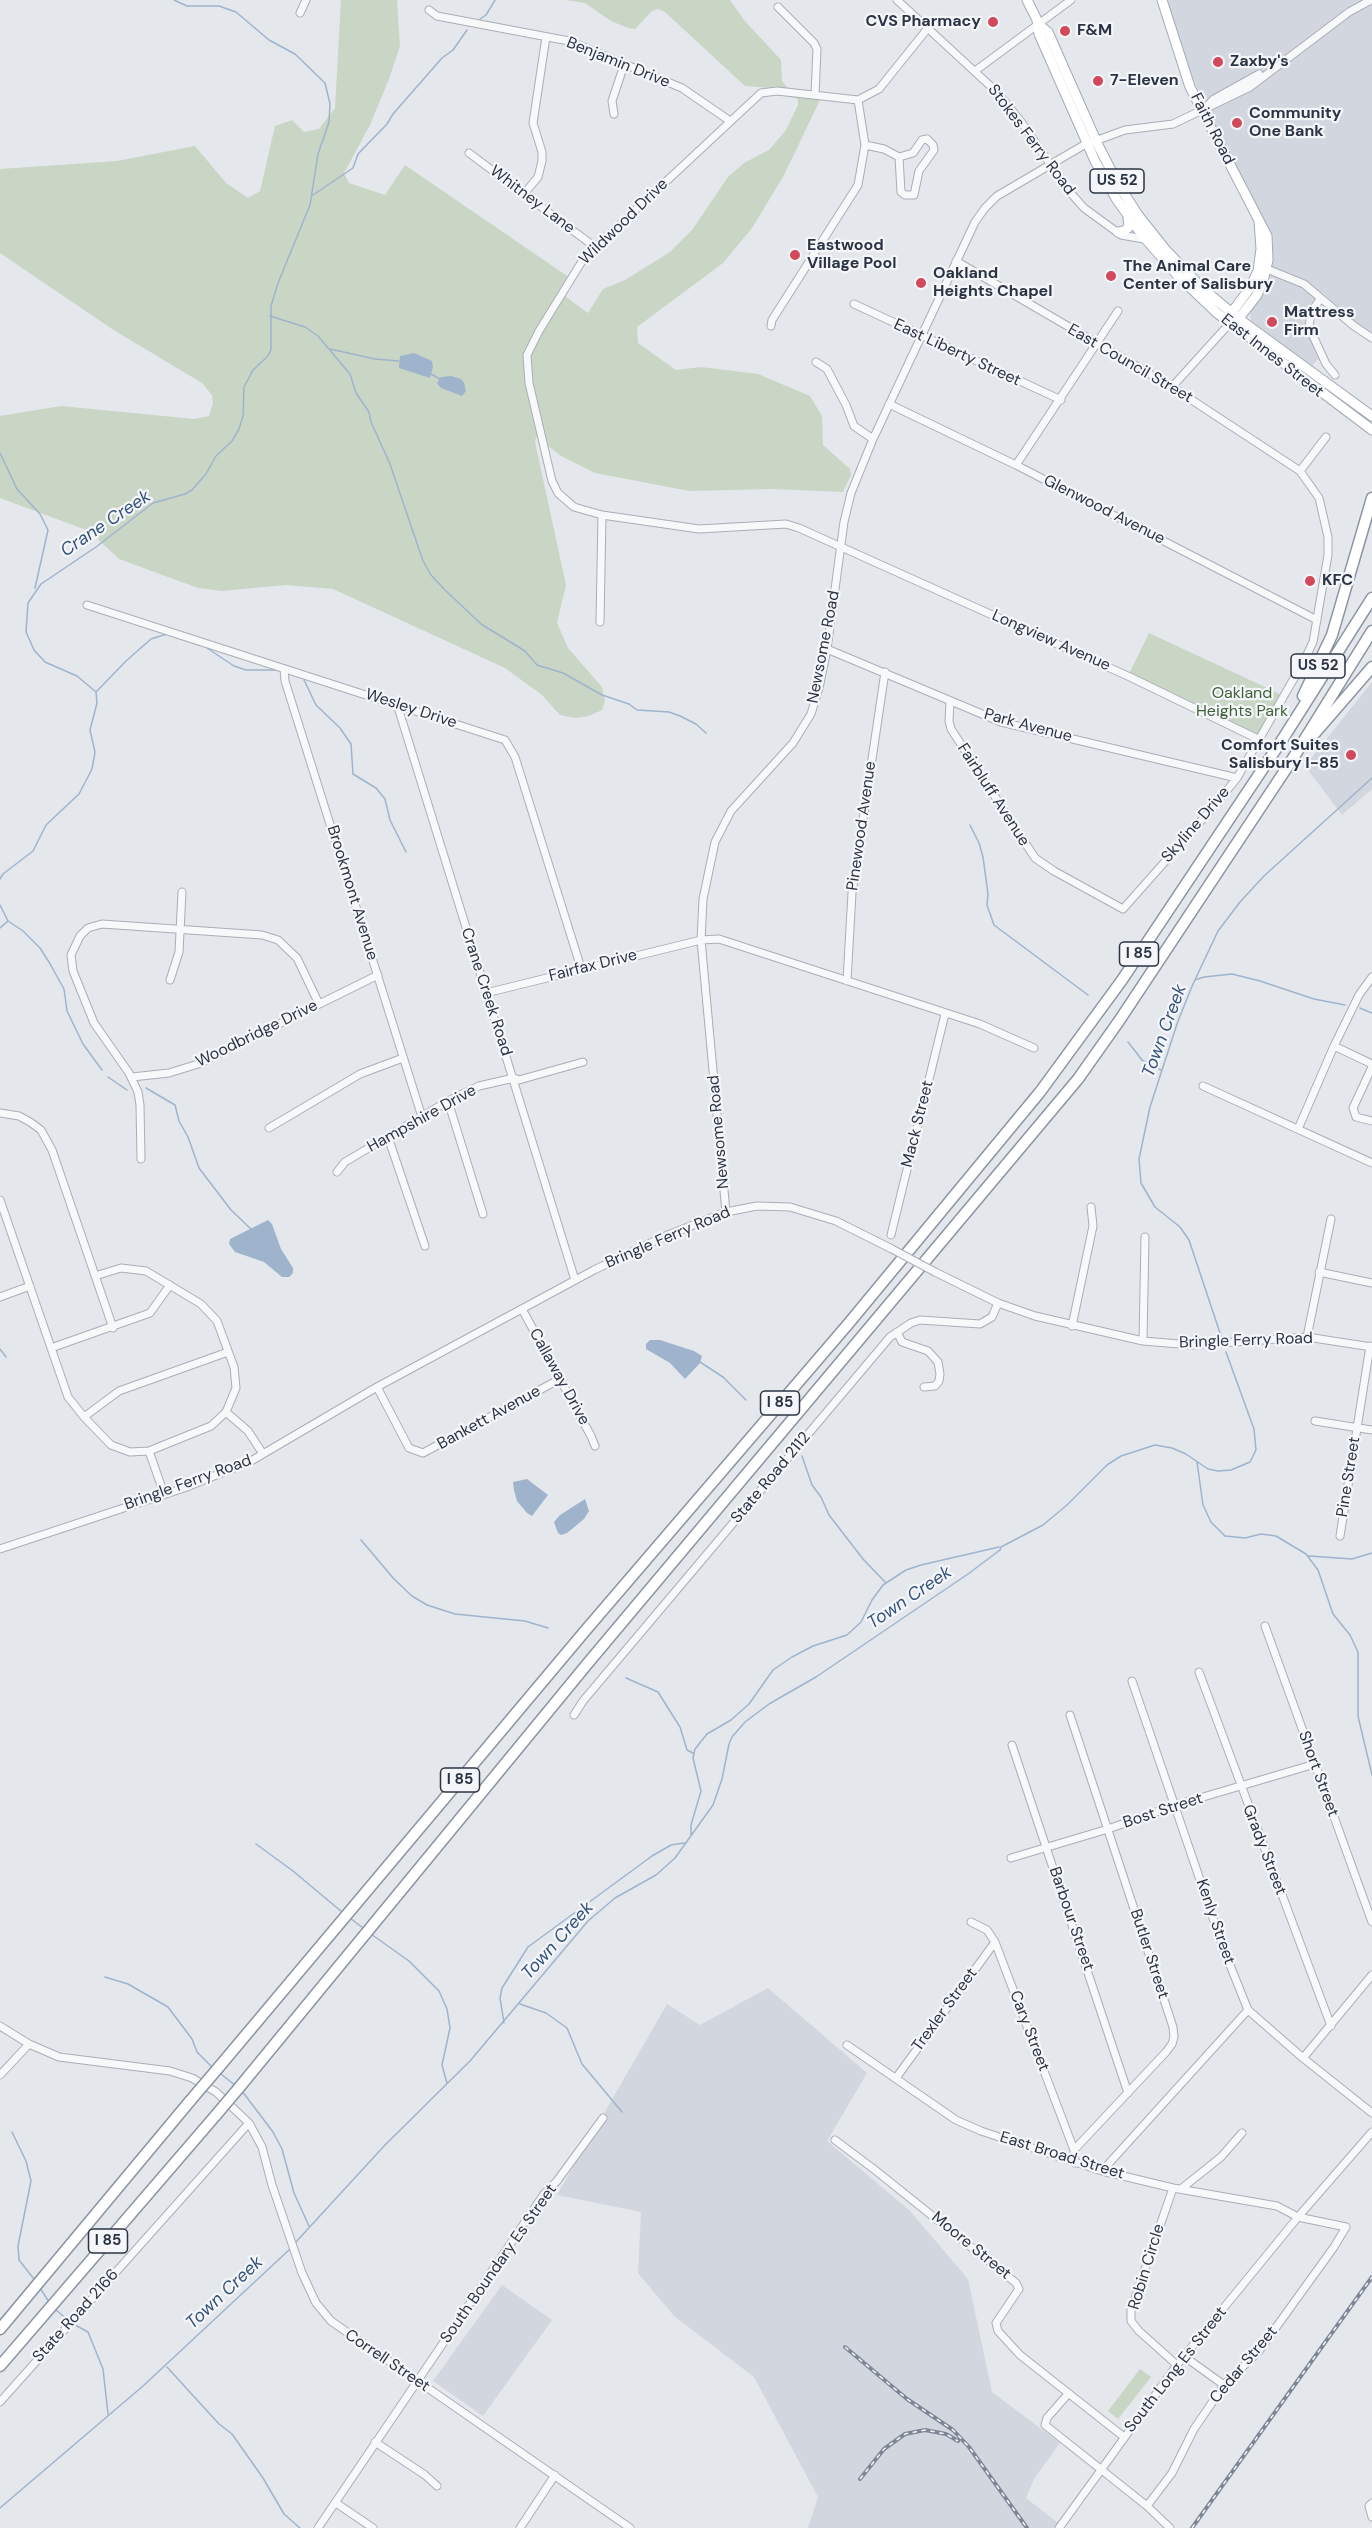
<!DOCTYPE html>
<html>
<head>
<meta charset="utf-8">
<style>
	body { margin:0 }
	canvas { display:block; background:#e4e7ec }
</style>
</head>
<body>
<canvas width="1372" height="2528"></canvas>
<script>
const ctx = document.querySelector('canvas').getContext('2d');
ctx.lineJoin = 'round';
function paint(path, color) {
  ctx.fillStyle = color;
  ctx.fill(path, 'evenodd');
}
function shape(rows) {
  const path = new Path2D();
  for (const r of rows) {
    path.moveTo(r[0], r[1]);
    for (let i = 2; i < r.length; i += 2) path.lineTo(r[i], r[i + 1]);
  }
  return path;
}
function strokePath(path, color, width, dash) {
  ctx.strokeStyle = color;
  ctx.lineWidth = width;
  ctx.lineCap = dash ? 'butt' : 'round';
  ctx.setLineDash(dash || []);
  ctx.stroke(path);
}
function drawText(font, color, halo, rows, align = 'center') {
  ctx.font = font + ' "DM Sans",sans-serif';
  ctx.lineWidth = 4.5;
  ctx.setLineDash([]);
  ctx.textBaseline = 'middle';
  ctx.strokeStyle = halo;
  ctx.fillStyle = color;
  for (const [text, x, y, turn = 0] of rows) {
    ctx.save();
    ctx.translate(x, y);
    ctx.rotate((+turn || 0) * Math.PI / 180);
    ctx.textAlign = isNaN(turn) ? turn : align;
    if (halo) ctx.strokeText(text, 0, 0);
    ctx.fillText(text, 0, 0);
    ctx.restore();
  }
}
const built = shape([
	[1165,0,1372,0,1372,332,1355,322,1322,292,1309,306,1305,321,1307,333,1319,358,1311,367,1251,321,1250,310,1259,296,1264,221,1189,71],
	[1372,682,1372,789,1342,815,1305,766],
	[768,1988,867,2073,827,2141,909,2210,968,2279,992,2392,1060,2443,1034,2479,1026,2498,1058,2523,1054,2528,808,2528,818,2497,754,2377,674,2316,638,2273,641,2212,557,2195,667,2004,700,2025],
	[502,2285,552,2320,483,2416,433,2381]
]);
const green = shape([
	[341,0,397,0,400,46,389,79,370,125,344,173,349,183,385,195,405,165,573,280,565,296,588,313,603,289,625,280,670,252,692,230,728,177,744,163,769,150,786,130,798,105,798,99,791,97,785,89,745,86,665,12,658,9,652,11,635,29,628,28,611,21,585,3,565,0,730,0,744,20,781,60,782,81,787,87,821,98,783,177,752,228,723,263,637,327,638,343,676,370,701,367,758,374,810,396,822,416,823,445,850,469,851,475,843,492,771,489,689,491,595,473,561,456,536,437,535,442,566,585,557,623,568,648,602,687,605,701,602,710,589,716,575,718,560,715,542,695,505,668,333,589,286,585,222,591,198,588,119,559,89,531,0,498,0,416,61,406,194,419,209,416,213,403,212,395,202,383,112,329,0,253,0,169,117,161,195,146,226,183,248,198,260,191,275,126,292,120,304,132,319,129,335,108],
	[1149,633,1282,695,1258,736,1129,674],
	[1140,2369,1151,2377,1118,2419,1108,2411]
]);
const water = shape([
	[414,353,432,361,433,367,430,378,399,368,400,356],
	[451,376,461,379,464,383,466,391,462,396,441,388,437,383,441,377],
	[268,1220,272,1224,281,1249,293,1268,293,1273,289,1277,282,1277,264,1262,235,1252,229,1244,230,1239],
	[650,1340,660,1340,694,1351,702,1356,700,1363,685,1379,670,1363,646,1349,646,1344],
	[527,1479,548,1495,532,1516,527,1513,517,1501,514,1490,513,1482],
	[585,1499,589,1511,584,1519,567,1533,561,1535,558,1533,554,1522,560,1515]
]);
const stream = shape([
	[480,19,486,15,495,0],
	[313,195,353,168,358,154,387,124,393,114,442,58,453,50,467,30],
	[270,316,305,327,318,336,350,374,356,393,369,412,371,422,390,464,423,561,431,575,445,590,481,624,525,651,537,665,563,673,602,695,629,704,637,710,669,712,680,716,696,724,706,733],
	[330,349,375,359,399,361],
	[431,374,440,379],
	[0,453,17,489,40,514,48,530,35,588],
	[204,646,234,666,246,670,276,670],
	[304,680,316,705,340,728,351,744,353,774,376,788,385,799,390,820,406,852],
	[96,692,126,661,151,639,167,634,199,645],
	[970,825,979,843,983,857,988,894,987,905,994,925,1088,995],
	[0,879,3,874,33,851,46,825,79,794,92,769,95,752,90,730,97,703,96,692,77,676,45,662,34,650,26,632,28,603,41,584,96,547,153,503,185,494,192,490,206,474,216,456,232,441,239,429,243,416,244,387,253,370,267,357,271,350,271,306,278,283,310,205,318,154,329,122,330,104,325,83,295,54,269,40,236,12,219,6,187,6,174,0],
	[0,905,8,921,0,928],
	[8,921,23,931,40,948,49,962,64,989,67,1011,83,1044,102,1070],
	[1195,980,1204,977,1232,974,1260,981,1314,999,1345,1005],
	[1360,1008,1372,1013],
	[1128,1042,1142,1060,1161,1070],
	[108,1077,127,1090],
	[146,1088,175,1105,179,1121,188,1137,199,1168,231,1210,252,1230],
	[1221,1336,1189,1240,1180,1227,1155,1207,1141,1183,1139,1159,1150,1107,1178,1021,1193,984,1218,931,1240,902,1264,876,1372,778],
	[0,1349,6,1357],
	[700,1362,723,1377,746,1400],
	[802,1456,812,1485,821,1497,829,1515,863,1559,885,1582],
	[1197,1462,1203,1505,1211,1522,1225,1536,1245,1538,1261,1534,1276,1536,1306,1554,1318,1570,1333,1614,1350,1635,1358,1652,1358,1716,1372,1775],
	[361,1540,394,1579,412,1596,427,1605,455,1614,525,1621,548,1628],
	[1309,1556,1352,1559,1372,1553],
	[626,1678,658,1692,680,1727,687,1750,693,1753],
	[691,1835,691,1825,701,1791,693,1758,695,1749,707,1734,731,1720,749,1704,773,1670,792,1657,813,1646,847,1635,861,1622,872,1600,883,1585,906,1570,921,1565,999,1547],
	[256,1844,293,1871,342,1912],
	[350,1918,363,1928],
	[371,1934,409,1961,439,1991,447,2009,450,2028,442,2065,447,2083],
	[105,1977,128,1984,168,2007,192,2039,197,2052,212,2067],
	[520,2004,546,2013,567,2028,582,2064,622,2112],
	[504,2023,500,1998,502,1988,528,1947,652,1856,671,1845,684,1843],
	[221,2074,236,2086],
	[242,2091,273,2132,282,2149,294,2193,309,2226],
	[12,2132,26,2161,31,2181,18,2246,19,2260,34,2279],
	[295,2243,385,2145,470,2061,588,1921,615,1898,656,1875,675,1858,713,1805,722,1779,729,1744,732,1737,745,1722,769,1704,816,1677,968,1574,1000,1550,1001,1547,1043,1525,1067,1505,1107,1465,1121,1456,1155,1445,1172,1448,1186,1454,1208,1469,1218,1471,1231,1470,1250,1462,1256,1450,1254,1429,1226,1352],
	[40,2288,49,2302],
	[56,2310,68,2320],
	[75,2325,88,2332,103,2369,108,2414],
	[167,2367,219,2424,232,2434,263,2478,284,2514,300,2528],
	[0,2508,143,2386,290,2249]
]);
const minor = shape([
	[897,0,998,93,1022,123,1068,190,1084,208,1121,235,1144,239],
	[778,7,814,43,817,49,815,95],
	[429,10,437,16,569,41,682,88,730,121],
	[300,13,306,0],
	[928,28,879,89,858,100,777,91,761,93,584,258,539,331,527,355,529,383,552,481,558,493,574,507,602,515,699,529,786,524,799,528,1130,677,1260,740],
	[975,71,1071,0],
	[1205,108,1214,99,1259,74],
	[614,114,612,101,624,65],
	[927,139,933,145,934,150,919,171,914,195,905,195,901,192,899,157,913,153,922,140,927,139],
	[865,145,884,149,899,157],
	[469,153,595,247],
	[524,194,538,177,542,161,542,152,533,123,546,37],
	[1267,269,1304,284,1354,326,1372,338],
	[1321,298,1311,312,1309,327,1326,364,1335,375],
	[854,304,1061,400],
	[771,326,772,320,858,185,865,145,858,100],
	[816,362,827,369,846,405,854,426,873,439],
	[1172,387,1230,323],
	[889,404,1016,465,1317,620],
	[1016,465,1118,311],
	[1300,471,1326,437],
	[87,605,505,740,515,757,581,968],
	[600,622,602,515],
	[827,649,1001,722,1237,778],
	[284,669,285,681,422,1117],
	[950,702,949,721,951,729,1035,858,1054,871,1123,909,1209,812,1237,778,1305,659,1313,642,1328,555,1328,537,1319,498,1300,471,1172,387,956,261],
	[397,704,575,1280],
	[170,980,179,952,182,892],
	[847,981,852,893,885,672],
	[486,993,701,940,719,939,980,1024,1034,1048],
	[1334,1046,1372,1064],
	[1372,1067,1353,1108,1356,1117,1372,1121],
	[132,1077,169,1073,198,1064,378,975],
	[1203,1086,1372,1163],
	[448,1101,483,1214],
	[0,1113,19,1116,30,1122,41,1130,52,1150,113,1328],
	[269,1128,360,1074,403,1058],
	[1298,1129,1334,1046,1359,995,1372,977],
	[388,1137,425,1246],
	[141,1159,140,1105,138,1092,129,1073,94,1023,73,971,71,955,80,936,88,928,102,924,262,935,278,940,297,958,319,1004],
	[337,1172,345,1162,448,1101,479,1086,514,1078,519,1080,583,1062],
	[0,1200,68,1397,84,1417,111,1445,130,1452,149,1451,211,1426,226,1412,236,1388,234,1367,217,1321,201,1304,146,1271,121,1268,95,1276],
	[726,1212,701,940,703,899,715,842,731,811,793,743,811,714,819,688,827,649,844,522,851,493,873,439,975,222,985,208,997,196,1084,145,1125,130,1173,124,1250,87,1349,12,1371,0],
	[891,1235,945,1014],
	[935,1272,998,1303,1035,1316,1143,1341,1191,1345,1307,1337,1372,1347],
	[1319,1272,1372,1283],
	[0,1297,30,1286],
	[522,1309,591,1436,595,1446],
	[1072,1326,1093,1226,1091,1207],
	[897,1332,902,1342,928,1351,938,1362,940,1374,939,1381,935,1386,924,1387],
	[1307,1337,1331,1219],
	[1143,1341,1145,1237],
	[51,1348,150,1313,170,1285],
	[377,1387,409,1448,423,1453,560,1379],
	[226,1412,248,1431,263,1454],
	[84,1417,119,1391,228,1352],
	[1315,1421,1372,1430],
	[149,1451,164,1494],
	[1340,1536,1370,1346],
	[0,1549,184,1488,251,1461,377,1387,594,1270,663,1237,726,1212,757,1206,790,1207,836,1221,892,1249],
	[1265,1626,1372,1922],
	[1199,1672,1331,2026],
	[1132,1681,1224,1950,1248,2010,1303,2058,1372,2113],
	[574,1715,583,1701,890,1337,911,1323,920,1320,980,1324,992,1317,998,1303],
	[1070,1715,1173,2027,1174,2037,1172,2044,1166,2052,1074,2150],
	[1012,1745,1128,2093],
	[1011,1858,1108,1829,1176,1805,1315,1764],
	[971,1922,987,1930,995,1942,1074,2150,1075,2163],
	[0,2026,29,2044,59,2057,170,2071,192,2078,216,2092,249,2123,262,2147,272,2185,302,2273,316,2303,331,2321,630,2528],
	[847,2045,956,2120,981,2131,1102,2171,1173,2188,1277,2206,1298,2217,1346,2227,1334,2247,1259,2351,1224,2385,1194,2429,1172,2473,1147,2506],
	[1303,2058,1372,1975],
	[0,2075,29,2044],
	[896,2078,995,1942],
	[835,2140,875,2170,1016,2283,1019,2289,996,2323,998,2331,1020,2355,1124,2437],
	[1102,2171,1248,2010],
	[1173,2188,1131,2310,1131,2321,1139,2331,1177,2365],
	[1181,2189,1221,2157,1242,2133],
	[1185,2357,1224,2385],
	[1068,2394,1047,2418,1045,2425,1147,2506,1170,2528],
	[0,2402,249,2123],
	[375,2442,425,2475,437,2486],
	[336,2503,373,2528],
	[1372,2503,1369,2506,1372,2517],
	[318,2528,544,2194,557,2181,603,2118],
	[520,2528,555,2475],
	[1059,2528,1177,2365,1298,2217,1372,2132]
]);
const major = shape([
	[1027,0,1037,20,1039,34,1095,161,1117,200,1143,236,1178,276,1217,313,1372,430],
	[1162,0,1190,87,1267,236,1268,260,1263,281,1257,295,1236,322],
	[1039,25,1048,32,1098,145,1118,184,1138,215,1165,249,1202,288,1239,319,1372,416],
	[1118,232,1124,231,1129,227,1128,217],
	[1229,316,1250,288,1258,271,1261,249,1259,221]
]);
const highway = shape([
	[1303,696,1332,635,1372,498],
	[1315,733,1372,667],
	[219,2067,585,1631,849,1323,1040,1092,1122,980,1284,737,1372,598],
	[238,2089,588,1663,1078,1079,1119,1021,1290,763,1372,631],
	[0,2329,190,2101],
	[0,2366,216,2115]
]);
const rail = shape([
	[845,2347,907,2399,953,2430,969,2447,1027,2528],
	[860,2479,884,2449,905,2434,925,2430,946,2434,958,2441],
	[1192,2528,1372,2277]
]);
const minorBridge = shape([
	[892,1249,935,1272]
]);
const highwayBridge = shape([
	[190,2101,219,2067],
	[216,2115,238,2089]
]);
const markers = [
	[993,22,6,"#d1495b"],
	[1065,31,6,"#d1495b"],
	[1218,62,6,"#d1495b"],
	[1098,81,6,"#d1495b"],
	[1237,123,6,"#d1495b"],
	[795,255,6,"#d1495b"],
	[1111,276,6,"#d1495b"],
	[921,283,6,"#d1495b"],
	[1272,322,6,"#d1495b"],
	[1310,581,6,"#d1495b"],
	[1351,755,6,"#d1495b"]
];
const shields = [
	[1117,181,54],
	[1318,666,54],
	[1139,954,39],
	[780,1403,39],
	[460,1780,39],
	[108,2241,39]
];
const shieldNames = [
	["US 52",1117,181],
	["US 52",1318,666],
	["I 85",1139,954],
	["I 85",780,1403],
	["I 85",460,1780],
	["I 85",108,2241]
];
const poiNames = [
	["CVS Pharmacy",981,22,"right"],
	["F&M",1077,31],
	["Zaxby's",1230,62],
	["7-Eleven",1110,81],
	["Community",1249,114],
	["One Bank",1249,132],
	["Eastwood",807,246],
	["Village Pool",807,264],
	["The Animal Care",1123,267],
	["Center of Salisbury",1123,285],
	["Oakland",933,274],
	["Heights Chapel",933,292],
	["Mattress",1284,313],
	["Firm",1284,331],
	["KFC",1322,581],
	["Comfort Suites",1339,746,"right"],
	["Salisbury I-85",1339,764,"right"]
];
const streetNames = [
	["Benjamin Drive",618,63,22],
	["Faith Road",1212,129,63],
	["Stokes Ferry Road",1031,140,53],
	["Whitney Lane",532,200,37],
	["Wildwood Drive",624,222,-44],
	["East Liberty Street",957,353,25],
	["East Innes Street",1272,356,38],
	["East Council Street",1130,364,30],
	["Glenwood Avenue",1104,510,27],
	["Longview Avenue",1051,641,24],
	["Newsome Road",824,647,-79],
	["Wesley Drive",411,709,18],
	["Park Avenue",1028,726,15],
	["Fairbluff Avenue",993,795,57],
	["Skyline Drive",1196,825,-49],
	["Pinewood Avenue",862,826,-82],
	["Brookmont Avenue",352,893,73],
	["Fairfax Drive",593,966,-14],
	["Crane Creek Road",486,992,72],
	["Woodbridge Drive",257,1034,-26],
	["Hampshire Drive",422,1119,-29],
	["Mack Street",918,1124,-76],
	["Newsome Road",719,1132,-95],
	["Bringle Ferry Road",668,1238,-23],
	["Bringle Ferry Road",1246,1341,-2],
	["Callaway Drive",559,1377,61],
	["Bankett Avenue",489,1418,-29],
	["Pine Street",1349,1477,-81],
	["State Road 2112",771,1478,-50],
	["Bringle Ferry Road",188,1483,-20],
	["Short Street",1318,1774,70],
	["Bost Street",1163,1811,-18],
	["Grady Street",1264,1850,69],
	["Barbour Street",1071,1919,71],
	["Kenly Street",1215,1922,71],
	["Butler Street",1149,1954,72],
	["Trexler Street",945,2010,-54],
	["Cary Street",1029,2031,69],
	["East Broad Street",1062,2156,17],
	["Moore Street",971,2246,39],
	["South Boundary Es Street",499,2264,-55],
	["Robin Circle",1147,2267,-73],
	["State Road 2166",76,2316,-48],
	["Correll Street",387,2361,34],
	["Cedar Street",1244,2365,-50],
	["South Long Es Street",1176,2370,-52]
];
const parkNames = [
	["Oakland",1242,694],
	["Heights Park",1242,712]
];
const waterNames = [
	["Crane Creek",106,524,-34],
	["Town Creek",1165,1031,-70],
	["Town Creek",910,1598,-34],
	["Town Creek",558,1941,-48],
	["Town Creek",225,2293,-43]
];
paint(built, '#d2d6de');
paint(green, '#c9d6c5');
paint(water, '#9fb4cc');
strokePath(stream, '#9fb4cc', 1.5);
strokePath(minor, '#a9aeb7', 9);
strokePath(major, '#a3abb8', 11);
strokePath(highway, '#8b94a3', 13);
strokePath(minor, '#f7f8fa', 7);
strokePath(major, '#fff', 9);
strokePath(highway, '#fff', 10);
strokePath(rail, '#7d8696', 4);
strokePath(rail, '#f4f6f9', 1.5, [4.5]);
strokePath(minorBridge, '#a9aeb7', 9, []);
strokePath(highwayBridge, '#8b94a3', 13, []);
strokePath(minorBridge, '#f7f8fa', 7);
strokePath(highwayBridge, '#fff', 10);
for (const [x, y, r, color] of markers) {
  const dot = new Path2D();
  dot.arc(x, y, r, 0, 2 * Math.PI);
  ctx.fillStyle = color;
  ctx.fill(dot);
  strokePath(dot, '#f4f6f9', 2);
}
for (const [x, y, w] of shields) {
  const box = new Path2D();
  box.roundRect(x - w / 2, y - 12, w, 24, 4.5);
  ctx.fillStyle = '#f4f6f9';
  ctx.fill(box);
  strokePath(box, '#2b3445', 1.5);
}
drawText('bold 15px', '#2b3445', null, shieldNames);
drawText('bold 16px', '#2b3445', '#f4f6f9', poiNames, 'left');
drawText('16px', '#2b3445', '#f4f6f9', streetNames);
drawText('16px', '#3f6138', '#f4f6f9', parkNames);
drawText('italic 18px', '#34527a', '#f4f6f9', waterNames);
</script>
</body>
</html>
